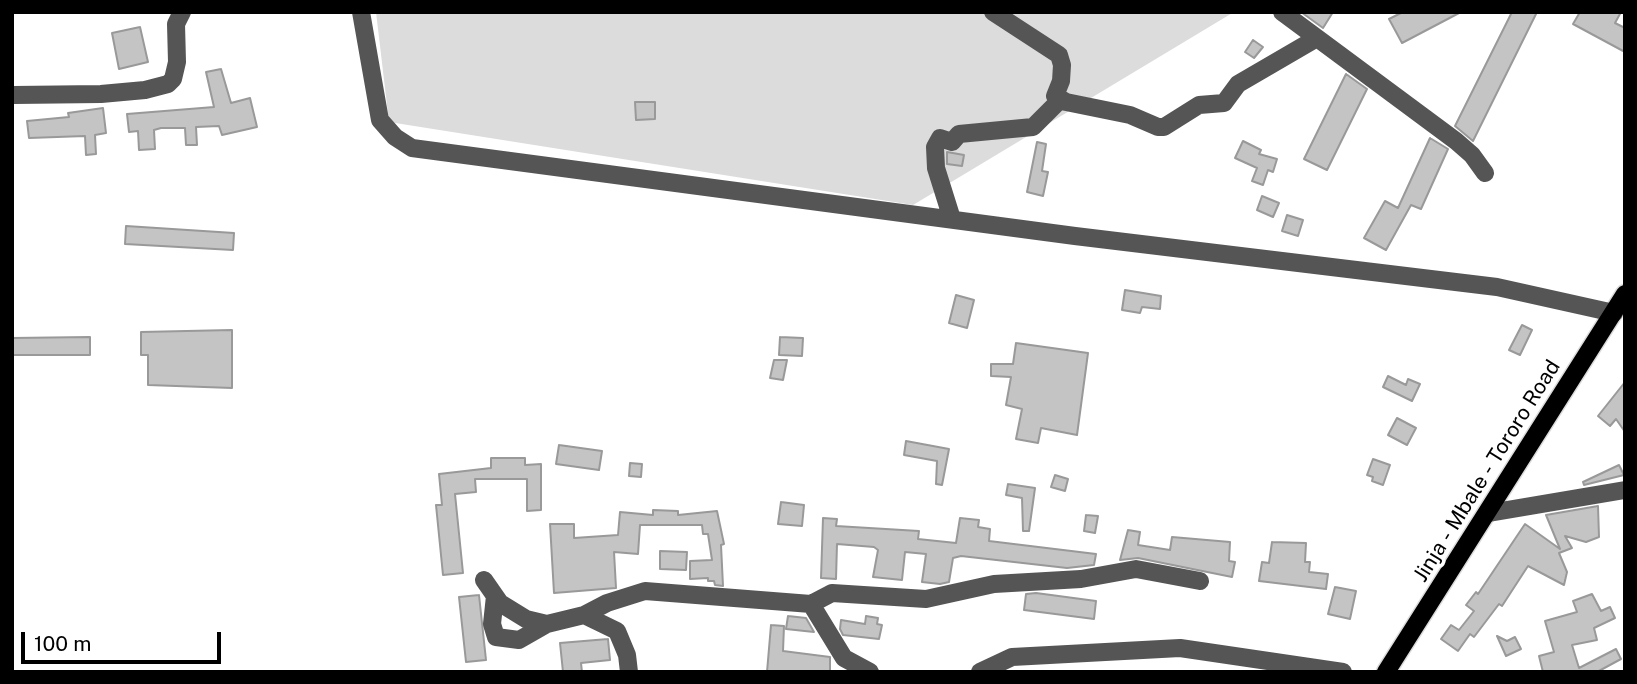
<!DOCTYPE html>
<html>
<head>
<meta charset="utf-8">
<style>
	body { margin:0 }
	#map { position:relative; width:1637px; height:684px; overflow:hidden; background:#fff; font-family:"Public Sans",sans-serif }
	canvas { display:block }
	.frame { position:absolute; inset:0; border:14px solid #000; pointer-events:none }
	.scale { position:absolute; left:21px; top:632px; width:200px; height:32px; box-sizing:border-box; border:4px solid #000; border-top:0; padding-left:9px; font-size:21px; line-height:24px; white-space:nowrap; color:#000; -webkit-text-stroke:5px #fff; paint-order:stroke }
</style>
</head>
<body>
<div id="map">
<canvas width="1637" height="684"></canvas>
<div class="frame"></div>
<div class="scale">100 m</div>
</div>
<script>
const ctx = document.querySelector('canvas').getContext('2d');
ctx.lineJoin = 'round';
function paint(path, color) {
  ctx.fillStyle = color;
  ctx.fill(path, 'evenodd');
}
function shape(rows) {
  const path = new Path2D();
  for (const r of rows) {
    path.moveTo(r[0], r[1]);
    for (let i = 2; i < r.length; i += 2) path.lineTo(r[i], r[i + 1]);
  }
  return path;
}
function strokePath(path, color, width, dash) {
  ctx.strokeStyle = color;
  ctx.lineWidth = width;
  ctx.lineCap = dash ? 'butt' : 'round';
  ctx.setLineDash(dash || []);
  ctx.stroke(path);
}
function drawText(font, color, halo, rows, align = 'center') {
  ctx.font = font + ' "Public Sans",sans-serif';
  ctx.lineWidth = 7;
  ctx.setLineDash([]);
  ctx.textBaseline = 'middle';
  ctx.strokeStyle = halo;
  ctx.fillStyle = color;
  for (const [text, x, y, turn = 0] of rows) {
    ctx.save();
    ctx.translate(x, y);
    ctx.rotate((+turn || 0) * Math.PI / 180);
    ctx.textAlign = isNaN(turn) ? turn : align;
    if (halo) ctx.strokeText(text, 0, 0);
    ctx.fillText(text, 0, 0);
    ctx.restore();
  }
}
const green = shape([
	[376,12,1234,12,913,205,389,122]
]);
const building = shape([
	[1301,12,1333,12,1323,28,1301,12],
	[1403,12,1461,12,1402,43,1389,19,1403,12],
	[1512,12,1537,12,1473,141,1455,126,1512,12],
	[1580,12,1621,12,1615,23,1625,28,1625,52,1573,24,1580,12],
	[140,27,148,62,119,69,112,33,140,27],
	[1253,40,1263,47,1254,58,1245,52,1253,40],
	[221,69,231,103,250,98,257,127,222,135,219,126,196,127,197,145,186,145,185,128,161,128,154,130,155,149,139,150,138,131,129,132,127,114,214,107,206,72,221,69],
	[1346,74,1367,89,1327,170,1304,159,1346,74],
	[635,102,655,102,655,119,636,120,635,102],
	[103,108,106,133,95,135,96,154,86,155,85,136,29,138,27,121,69,117,68,113,103,108],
	[1430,138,1448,149,1421,209,1411,205,1386,250,1364,238,1385,201,1398,208,1430,138],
	[1243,141,1261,150,1259,154,1277,159,1273,172,1268,170,1263,185,1252,181,1257,168,1235,158,1243,141],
	[1037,142,1046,144,1042,171,1048,172,1043,196,1027,192,1037,142],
	[947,152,964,155,962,166,947,164,947,152],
	[1262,196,1279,203,1273,217,1257,210,1262,196],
	[1287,215,1303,220,1298,236,1282,231,1287,215],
	[126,226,234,233,233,250,125,244,126,226],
	[1125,290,1161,296,1160,309,1142,307,1140,313,1122,310,1125,290],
	[956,295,974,300,967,328,949,323,956,295],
	[1522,325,1532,330,1520,355,1509,350,1522,325],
	[232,330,232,388,148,385,148,355,141,355,141,332,232,330],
	[90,337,90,355,12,355,12,338,90,337],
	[780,337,803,338,802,356,779,355,780,337],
	[1016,343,1088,353,1077,435,1041,428,1038,443,1016,439,1022,409,1006,405,1011,377,991,376,991,364,1013,364,1016,343],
	[774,360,787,360,783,380,770,378,774,360],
	[1388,376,1406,385,1408,379,1420,384,1412,401,1383,387,1388,376],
	[1625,382,1625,432,1616,419,1610,426,1598,416,1625,382],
	[1397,418,1416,428,1407,445,1388,435,1397,418],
	[906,441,949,449,942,485,936,484,937,461,904,455,906,441],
	[559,445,602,451,599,470,556,464,559,445],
	[491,458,525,458,525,465,541,464,541,510,527,511,527,479,475,479,476,492,455,494,463,573,443,575,436,505,442,505,439,474,491,468,491,458],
	[1373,459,1390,465,1383,485,1372,481,1373,477,1367,475,1373,459],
	[630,463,642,464,641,477,629,476,630,463],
	[1619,465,1624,475,1584,485,1583,482,1619,465],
	[1055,475,1068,479,1065,491,1051,487,1055,475],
	[1008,484,1035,488,1029,531,1023,531,1022,498,1006,495,1008,484],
	[781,502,804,505,802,526,778,524,781,502],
	[1598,506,1599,537,1586,542,1565,536,1572,548,1559,553,1567,572,1564,585,1528,566,1502,606,1499,604,1474,637,1470,634,1458,651,1441,639,1451,625,1459,630,1474,611,1466,605,1476,592,1478,594,1525,524,1560,549,1546,515,1598,506],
	[653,510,678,511,678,515,717,511,724,544,721,545,723,586,715,585,714,581,708,581,708,578,690,579,690,561,712,560,708,534,703,534,702,525,640,525,638,554,614,552,616,588,554,593,550,524,574,524,574,538,618,535,620,512,653,515,653,510],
	[1086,515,1098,516,1095,533,1084,531,1086,515],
	[823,518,837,519,836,526,919,531,918,539,956,543,960,518,979,520,978,527,990,529,989,541,1096,554,1094,565,1067,568,961,556,953,558,949,582,940,584,922,582,926,554,905,552,902,580,873,577,878,550,874,547,837,544,836,579,821,578,823,518],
	[1128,530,1140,532,1138,545,1170,550,1172,537,1230,542,1229,561,1235,562,1232,577,1138,558,1120,560,1128,530],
	[1272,542,1306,543,1305,562,1310,562,1309,572,1328,574,1326,589,1259,581,1262,562,1269,563,1272,542],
	[660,551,687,552,686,570,660,569,660,551],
	[1335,587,1356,591,1350,619,1328,614,1335,587],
	[1036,593,1096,601,1094,619,1024,610,1026,594,1036,593],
	[1592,594,1601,611,1610,607,1615,618,1594,628,1597,640,1572,645,1579,668,1616,649,1621,659,1597,672,1543,672,1539,656,1554,652,1545,621,1577,612,1573,601,1592,594],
	[479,595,486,660,466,662,459,597,479,595],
	[788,616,806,618,814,632,786,629,788,616],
	[866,616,878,618,877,624,882,625,879,639,843,635,840,629,841,620,865,624,866,616],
	[771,625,784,626,783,651,830,657,830,672,767,672,771,625],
	[1497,636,1507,641,1515,637,1521,649,1506,656,1497,636],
	[608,639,610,660,581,663,582,672,563,672,560,643,608,639]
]);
const minor = shape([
	[361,12,380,120,395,137,412,148,1075,236,1497,287,1614,313],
	[993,12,1059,55,1062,65,1061,81,1055,96,1066,102,1130,115,1158,127,1164,127,1199,105,1224,103,1238,84,1317,38],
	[1282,12,1456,141,1472,155,1485,173],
	[14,95,101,94,145,90,168,84,173,79,177,62,176,24,182,12],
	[952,219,936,168,935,147,940,138,952,142,959,134,1033,127,1061,99],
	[1489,513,1625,490],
	[484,580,500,603,526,619,547,624,584,615,607,603,645,591,811,604,832,593,926,599,994,584,1081,579,1136,569,1200,581],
	[495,596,492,624,496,637,519,640,547,624],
	[811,604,844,658,870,672],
	[584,615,617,631,627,655,629,672],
	[980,672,1012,657,1180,648,1343,672]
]);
const major = shape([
	[1386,672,1625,294]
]);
const streetNames = [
	["Jinja - Mbale - Tororo Road",1487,471,-58]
];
paint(green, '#dcdcdc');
paint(building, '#c4c4c4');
strokePath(building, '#999', 2);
strokePath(major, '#dbdbdb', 21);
strokePath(minor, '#555', 18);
strokePath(major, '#000', 18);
drawText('21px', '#000', '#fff', streetNames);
</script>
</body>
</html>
